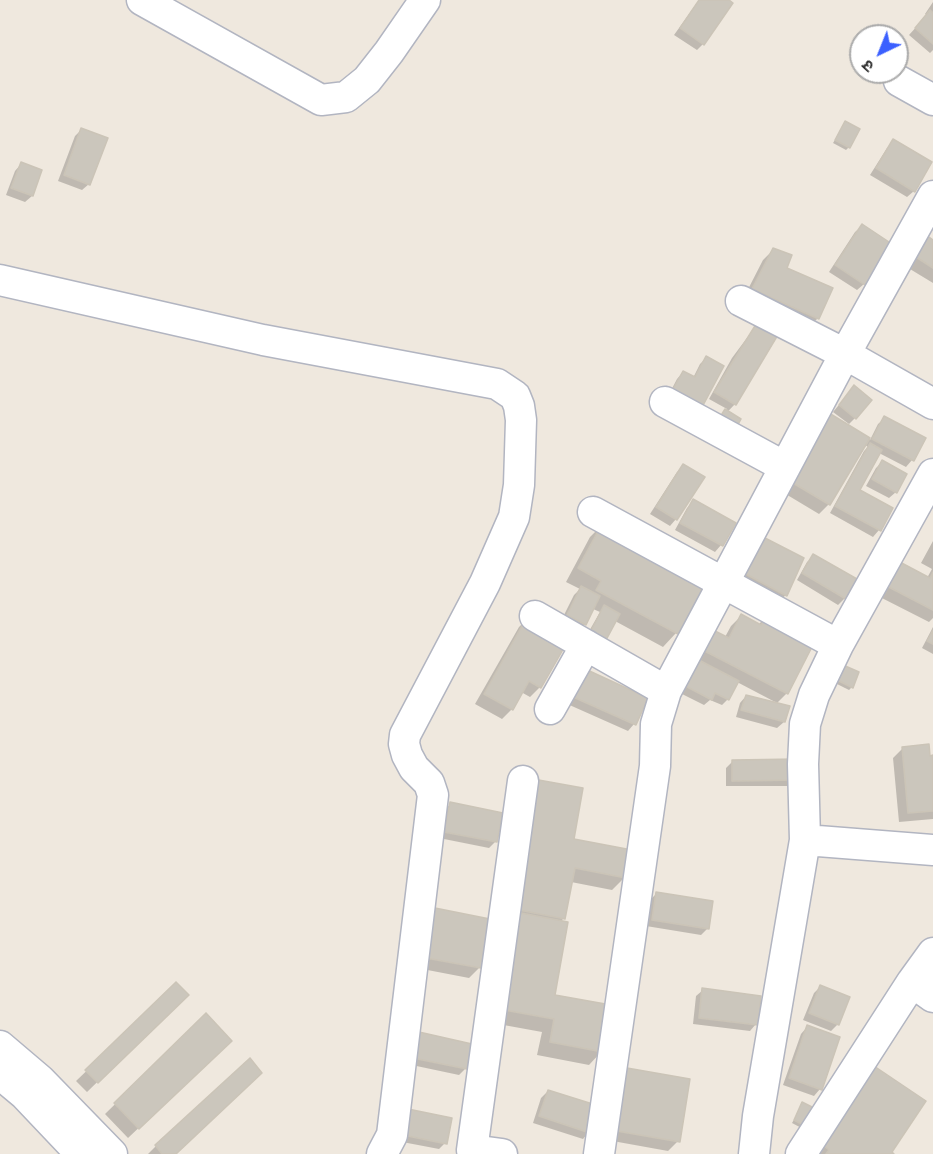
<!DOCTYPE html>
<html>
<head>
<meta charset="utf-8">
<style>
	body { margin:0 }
	#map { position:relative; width:933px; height:1154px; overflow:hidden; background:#efe8de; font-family:"DejaVu Sans","Noto Sans Devanagari",sans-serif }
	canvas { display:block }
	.north { position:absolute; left:849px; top:24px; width:60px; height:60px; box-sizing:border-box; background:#fff; border:2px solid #ababab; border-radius:50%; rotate:223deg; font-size:16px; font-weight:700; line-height:24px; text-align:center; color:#2d2d2d }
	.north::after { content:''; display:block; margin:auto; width:21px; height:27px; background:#3b60ff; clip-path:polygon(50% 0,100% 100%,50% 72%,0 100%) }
</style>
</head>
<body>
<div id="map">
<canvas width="933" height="1154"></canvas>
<div class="north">उ</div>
</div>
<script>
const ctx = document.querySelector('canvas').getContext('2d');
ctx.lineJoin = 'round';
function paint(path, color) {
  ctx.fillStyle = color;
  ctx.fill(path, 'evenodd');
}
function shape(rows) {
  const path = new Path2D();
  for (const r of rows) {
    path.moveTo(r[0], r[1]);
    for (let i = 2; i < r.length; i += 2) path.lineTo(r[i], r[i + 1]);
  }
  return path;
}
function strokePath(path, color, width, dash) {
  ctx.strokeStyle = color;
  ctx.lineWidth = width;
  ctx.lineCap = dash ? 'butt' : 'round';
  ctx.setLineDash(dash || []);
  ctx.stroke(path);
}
const shadow = shape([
	[699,0,726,0,703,44,697,50,674,35],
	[933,2,933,50,930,53,909,35,927,15,925,14],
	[846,122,849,147,846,150,833,143],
	[81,130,89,184,82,190,58,181,75,136],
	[894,141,914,191,907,197,870,175,887,148],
	[21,164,40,171,32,196,25,202,6,195,15,171],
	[862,226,864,284,857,290,829,272,855,232],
	[933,241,933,283,905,266],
	[773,250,818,318,808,328,743,299,763,260],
	[758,323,735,404,715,425,727,409,709,399,732,358],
	[706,358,699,410,666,400,677,379,683,372,693,378,700,364],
	[848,394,855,418,849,424,833,412],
	[829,415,870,440,878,424,885,418,924,438,912,460,906,467,879,453,858,490,891,509,879,530,873,537,830,513,864,451,868,447,865,445,829,504,819,514,779,490],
	[882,462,896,492,889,498,866,486,876,468],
	[683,466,676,519,670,526,650,514,677,472],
	[694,501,734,524,721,545,715,552,675,530,687,508],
	[603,524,705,579,676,633,663,647,615,621,584,640,600,612,593,609,585,624,579,630,561,621,574,595,580,589,566,582,590,537],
	[765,540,786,595,779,601,740,581,759,546],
	[933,541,933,618,929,622,874,594,886,572,927,578,932,569,921,563],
	[814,556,845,598,838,605,797,580,807,562],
	[741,616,758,625,767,616,787,693,777,703,737,682,728,699,722,705,710,700,704,705,672,689,691,659,725,637,731,626],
	[529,617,567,639,540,687,530,697,521,692,512,709,502,719,475,704,519,627],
	[933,627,933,654,922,648],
	[841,670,852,687,849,690,835,683],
	[577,677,634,724,628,731,565,703],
	[746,696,784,722,777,728,736,717,740,703],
	[903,748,933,757,933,819,899,822,893,758],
	[732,762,795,779,789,786,726,786,726,768],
	[451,804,501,814,495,842,489,848,439,838,444,810],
	[572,840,625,877,612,890,571,882,564,918,560,922,554,996,602,1051,589,1065,537,1055,542,1032,487,1022,503,927],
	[656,894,708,928,701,935,646,926,650,900],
	[436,910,479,968,469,978,417,968,426,920],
	[176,985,187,995,87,1092,76,1081],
	[820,987,838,1024,831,1031,803,1020,814,993],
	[703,990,756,1024,750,1031,693,1024,696,996],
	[206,1015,220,1051,128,1138,105,1114],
	[807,1027,820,1089,814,1096,783,1085,801,1034],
	[413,1040,465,1069,459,1075,407,1064],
	[250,1060,174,1154,148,1154,156,1146],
	[628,1069,678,1141,668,1151,607,1140,618,1079],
	[861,1081,892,1154,812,1154],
	[548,1091,589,1132,583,1139,533,1123,541,1098],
	[803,1104,807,1131,792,1123],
	[402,1117,445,1143,439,1149,397,1141]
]);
const building = shape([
	[699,0,729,0,733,3,704,45,680,28,699,0],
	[930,10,933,13,933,44,915,28,930,10],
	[845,121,860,129,850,148,835,140,845,121],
	[81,128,108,138,90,185,64,175,81,128],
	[893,139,932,162,915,192,876,168,893,139],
	[21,162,42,170,33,196,11,188,21,162],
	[862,224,892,244,865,285,835,265,862,224],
	[926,235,933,240,933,268,913,255,926,235],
	[773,248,792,255,787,268,833,288,819,319,752,289,773,248],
	[758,321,779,333,736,405,714,392,758,321],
	[706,356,724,366,700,411,671,393,683,371,695,377,706,356],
	[854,385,872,400,856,419,839,405,854,385],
	[725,409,741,419,734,432,717,422,725,409],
	[829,413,870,438,830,505,788,480,829,413],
	[884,416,926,438,914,461,872,439,884,416],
	[870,443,882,450,860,490,893,508,881,531,835,506,870,443],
	[882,460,907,474,897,493,872,479,882,460],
	[683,464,705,477,677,520,656,507,683,464],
	[693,499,736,523,723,546,680,523,693,499],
	[603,522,708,579,678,634,596,590,601,581,578,568,603,522],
	[765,538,804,558,787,596,746,574,765,538],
	[813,554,857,579,846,599,802,573,813,554],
	[896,560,930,578,933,572,933,610,883,584,896,560],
	[581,586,600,596,586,625,567,615,581,586],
	[604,605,620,614,605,642,590,633,604,605],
	[741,614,761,625,767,614,816,639,788,694,695,646,705,626,729,638,741,614],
	[528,615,569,639,541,688,529,681,513,710,484,694,528,615],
	[933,630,933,644,927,641,933,630],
	[691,656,739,681,729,700,715,693,712,700,678,682,691,656],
	[843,665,859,672,853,688,837,680,843,665],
	[583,668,648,698,636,725,571,696,583,668],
	[746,695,790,706,785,722,741,710,746,695],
	[929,744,930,756,933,755,933,811,908,813,902,747,929,744],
	[797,759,797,780,732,781,732,760,797,759],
	[533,779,583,788,574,839,632,850,626,878,575,868,565,919,509,908,533,779],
	[450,802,503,813,497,842,444,832,450,802],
	[656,892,713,901,709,929,652,920,656,892],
	[435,908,490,919,481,968,426,958,435,908],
	[516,912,568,922,555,995,611,1005,603,1052,550,1042,554,1019,499,1009,516,912],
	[176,982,189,995,98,1083,85,1070,176,982],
	[820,985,850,997,839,1025,809,1013,820,985],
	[702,988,761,996,758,1025,699,1018,702,988],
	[206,1013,232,1041,139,1129,114,1103,206,1013],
	[807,1025,840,1037,822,1090,789,1078,807,1025],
	[419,1032,472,1044,467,1069,413,1058,419,1032],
	[250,1058,262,1073,176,1154,162,1154,155,1145,250,1058],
	[874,1066,926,1101,892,1152,894,1154,826,1154,829,1150,822,1144,874,1066],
	[627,1068,690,1079,680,1142,617,1131,627,1068],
	[548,1090,599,1106,590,1133,539,1116,548,1090],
	[802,1102,820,1111,811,1129,794,1120,802,1102],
	[408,1109,452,1118,447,1144,403,1135,408,1109]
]);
const minor = shape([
	[142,0,321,100,346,97,367,80,389,52,425,0],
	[899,81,933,100],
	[0,280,263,340,497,384,515,396,519,406,521,420,519,485,514,517,485,583,405,735,404,744,407,755,414,768,429,783,433,795,392,1135,382,1154],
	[741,301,845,354,933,404],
	[665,402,785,467],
	[593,512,838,645],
	[535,616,666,691],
	[550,709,586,645],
	[805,840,933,850],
	[912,982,933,953],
	[0,1046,40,1080,112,1154],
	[0,1074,24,1094,81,1154],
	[502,1154,472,1150,523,781],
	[599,1154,655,766,656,724,666,691,845,354,933,196],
	[754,1154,758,1116,805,840,803,764,805,724,814,695,838,645,933,474],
	[801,1154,912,982,933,997]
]);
paint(shadow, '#0003');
paint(building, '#cbc6bc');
strokePath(building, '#cbc4b7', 1.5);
strokePath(minor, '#b2b5c1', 33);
strokePath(minor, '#fff', 30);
</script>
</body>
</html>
